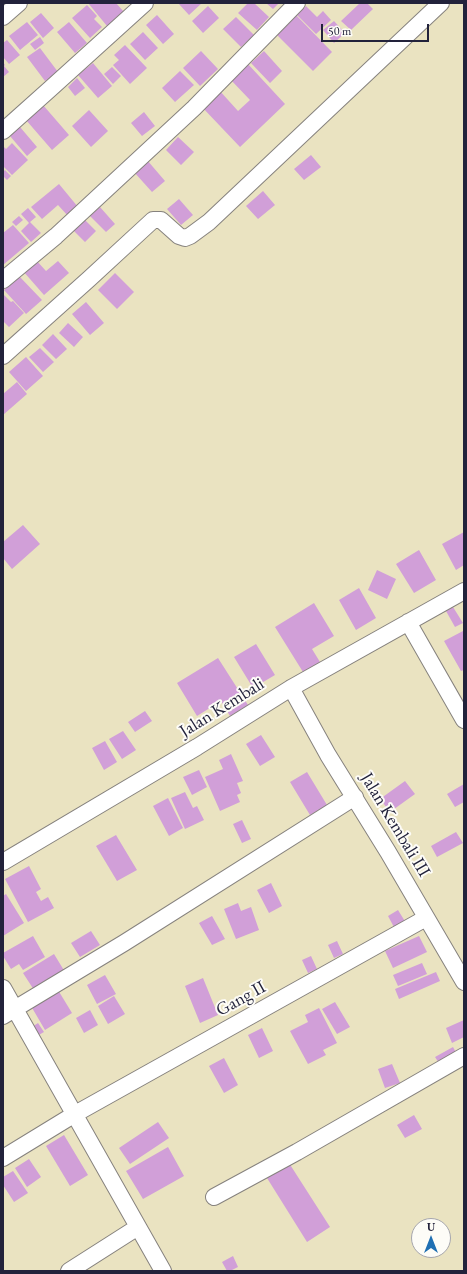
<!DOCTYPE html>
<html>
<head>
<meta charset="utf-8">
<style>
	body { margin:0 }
	#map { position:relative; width:467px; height:1274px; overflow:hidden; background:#eae3c1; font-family:"EB Garamond",serif }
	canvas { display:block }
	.frame { position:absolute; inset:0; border:4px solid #22223b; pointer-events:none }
	.north { position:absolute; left:411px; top:1218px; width:40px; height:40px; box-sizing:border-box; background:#fdfcf7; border:1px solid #a5a5ac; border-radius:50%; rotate:0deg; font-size:11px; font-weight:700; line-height:16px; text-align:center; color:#22223b }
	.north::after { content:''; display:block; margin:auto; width:14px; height:18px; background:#1f6fb2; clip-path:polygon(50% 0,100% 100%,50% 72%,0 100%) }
	.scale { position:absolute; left:321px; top:24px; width:108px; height:18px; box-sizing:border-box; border:2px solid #22223b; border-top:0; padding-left:5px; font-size:12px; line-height:14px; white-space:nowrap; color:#22223b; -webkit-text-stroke:3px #fdfcf7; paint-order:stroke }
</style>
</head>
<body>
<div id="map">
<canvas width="467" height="1274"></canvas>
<div class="frame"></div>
<div class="north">U</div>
<div class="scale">50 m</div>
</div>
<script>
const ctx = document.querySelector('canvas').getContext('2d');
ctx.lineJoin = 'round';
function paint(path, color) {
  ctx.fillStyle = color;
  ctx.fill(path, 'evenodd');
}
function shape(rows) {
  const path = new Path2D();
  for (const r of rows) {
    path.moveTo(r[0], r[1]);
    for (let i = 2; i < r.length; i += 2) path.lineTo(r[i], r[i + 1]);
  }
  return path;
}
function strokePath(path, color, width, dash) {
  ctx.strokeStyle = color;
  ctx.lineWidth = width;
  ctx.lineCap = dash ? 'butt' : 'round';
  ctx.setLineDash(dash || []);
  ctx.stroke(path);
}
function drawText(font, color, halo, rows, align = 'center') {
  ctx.font = font + ' "EB Garamond",serif';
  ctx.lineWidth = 4;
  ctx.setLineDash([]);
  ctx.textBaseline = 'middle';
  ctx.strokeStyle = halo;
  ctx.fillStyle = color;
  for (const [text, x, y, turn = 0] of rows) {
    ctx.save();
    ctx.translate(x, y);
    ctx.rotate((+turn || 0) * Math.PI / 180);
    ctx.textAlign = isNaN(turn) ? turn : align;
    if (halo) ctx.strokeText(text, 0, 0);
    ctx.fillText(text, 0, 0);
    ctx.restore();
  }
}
const building = shape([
	[88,3,116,3,124,12,107,26],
	[178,3,202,3,189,15],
	[248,3,254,3,269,17,257,30,238,13],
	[266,3,279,3,273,9],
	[360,3,367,3,373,9,351,30,341,21],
	[87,5,97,16,94,19,102,27,90,38,72,18],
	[208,6,219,18,203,33,192,21],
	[306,6,317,17,323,11,331,20,316,34,297,15],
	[41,13,54,28,43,38,30,22],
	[294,13,332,52,313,71,274,32],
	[157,15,174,34,163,44,146,25],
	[236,17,254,35,241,47,223,29],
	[334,21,345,33,334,43,323,30],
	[27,22,38,35,20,50,9,36],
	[69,22,87,43,75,53,57,32],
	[143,32,158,48,145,60,130,44],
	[40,37,44,43,35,50,30,44],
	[7,40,20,55,9,64,3,57,3,43],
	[125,45,147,68,130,84,113,65,119,60,114,55],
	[40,48,58,72,45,81,27,57],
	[201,51,218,69,200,86,183,68],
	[264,51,282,71,270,83,251,63],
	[3,62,5,65,4,66,9,72,3,77],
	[93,63,112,86,98,98,78,75],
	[247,63,285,104,240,147,201,106,219,90,238,111,250,100,230,79],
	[112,67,121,76,113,84,104,74],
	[180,71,194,85,175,102,162,88],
	[77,78,85,88,75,96,68,87],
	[43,105,69,135,52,150,26,120],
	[89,110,108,131,91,147,72,126],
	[144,112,155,126,142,136,131,123],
	[20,127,37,147,27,156,10,136],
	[178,137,194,152,181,165,166,150],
	[12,143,28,160,12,175,3,166,3,146,6,149],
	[311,155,321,167,304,180,294,169],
	[147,160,165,181,152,192,134,172],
	[5,170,11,176,7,180,3,176,3,172],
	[59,184,78,207,68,216,58,205,42,219,31,207],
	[263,191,275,205,258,219,246,206],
	[179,199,193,215,181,225,167,209],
	[100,207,115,224,106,232,90,216],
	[28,208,36,217,30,222,41,233,31,242,21,231,29,223,21,214],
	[19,216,23,220,16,226,12,222],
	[85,220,96,231,85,242,74,231],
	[13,225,29,243,3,265,3,233],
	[36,260,46,271,58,261,69,273,44,295,23,271],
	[115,273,134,292,117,309,98,290],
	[19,276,42,300,26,314,4,290],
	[3,294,11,302,13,301,24,313,9,327,3,321],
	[86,302,104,323,90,335,72,314],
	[68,323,83,337,74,347,59,333],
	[53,334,67,349,56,359,42,345],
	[40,348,54,362,43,372,29,357],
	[26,357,43,376,26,391,9,372],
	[17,382,27,394,3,415,3,394],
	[23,525,40,544,12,569,3,558,3,542],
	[464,532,464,565,456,570,442,544],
	[419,550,436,580,414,593,396,564],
	[377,570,396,579,387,599,368,590],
	[359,588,376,618,356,630,339,600],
	[314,603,334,636,312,649,320,662,303,672,275,627],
	[453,607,463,623,455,627,446,611],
	[463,631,464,670,461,671,444,641],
	[256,644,275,675,253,688,234,657],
	[218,658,248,705,230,716,221,701,197,716,177,683],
	[145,711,152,721,135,732,128,722],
	[123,731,136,750,122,759,109,739],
	[261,735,275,757,260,766,246,744],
	[105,741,117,762,104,770,92,748],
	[231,754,243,781,237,783,241,793,237,795,240,802,220,811,205,777,223,769,219,760],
	[199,770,207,787,192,795,183,777],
	[307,772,327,805,310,815,290,782],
	[405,781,415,794,390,812,380,799],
	[464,784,464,802,455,807,447,794],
	[185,792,193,808,197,806,204,820,185,829,171,798],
	[168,798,183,828,169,836,153,806],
	[242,820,251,839,242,843,233,824],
	[456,832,463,843,437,857,431,846],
	[116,835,137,870,117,881,96,846],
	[29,866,41,889,36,892,41,901,48,897,54,908,28,922,5,879],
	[271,883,282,906,269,913,257,890],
	[6,894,24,923,3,936,3,896],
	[238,903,241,911,251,907,259,930,236,939,224,909],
	[398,910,406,923,395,929,388,916],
	[212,916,225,939,212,945,199,923],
	[91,931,100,945,80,957,71,943],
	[33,936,45,957,23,970,19,964,11,969,3,956,3,953],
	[419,936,427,952,393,968,385,951],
	[337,941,343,954,334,958,328,945],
	[54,954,65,972,34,990,23,973],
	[311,956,317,969,308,973,302,960],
	[422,963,427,974,398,986,393,975],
	[436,972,440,981,399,999,395,989],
	[105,975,116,994,97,1004,87,985],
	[203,978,218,1015,200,1023,185,986],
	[58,990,72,1013,45,1030,31,1006],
	[114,996,125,1014,108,1024,98,1006],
	[335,1002,350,1027,337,1034,322,1009],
	[319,1008,337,1043,323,1050,326,1055,308,1064,290,1031,308,1022,305,1015],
	[90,1010,98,1025,84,1033,76,1018],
	[464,1020,464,1037,452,1043,446,1028],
	[38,1023,44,1032,37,1036,32,1027],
	[262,1028,273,1051,259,1058,248,1035],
	[453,1047,458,1056,441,1066,435,1057],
	[224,1058,238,1085,224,1093,209,1066],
	[392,1064,400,1083,385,1088,378,1069],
	[414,1115,422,1129,405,1138,397,1125],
	[158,1122,169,1138,130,1164,119,1148],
	[64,1135,88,1175,70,1186,46,1146],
	[168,1147,184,1176,143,1199,126,1171],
	[29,1159,41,1177,27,1187,15,1168],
	[289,1163,330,1227,307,1242,267,1178],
	[13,1171,28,1193,14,1202,3,1185,3,1177],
	[233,1256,238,1267,230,1271,227,1271,222,1262]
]);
const minor = shape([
	[3,17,19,3],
	[3,131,50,89,145,3],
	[3,280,56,236,194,108,297,3],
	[3,356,89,279,153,220,161,220,179,236,185,238,190,236,209,222,441,3],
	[408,622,464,720],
	[291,688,328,755,388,852,464,982],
	[3,862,197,747,291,688,464,591],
	[3,988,163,1271],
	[3,1016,124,943,355,797],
	[3,1158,75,1114,426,918],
	[214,1197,297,1152,464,1056],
	[69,1271,138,1227]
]);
const streetNames = [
	["Jalan Kembali",222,708,-32],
	["Jalan Kembali III",395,825,59],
	["Gang II",241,999,-29]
];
paint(building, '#d19fd8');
strokePath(minor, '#86827e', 18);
strokePath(minor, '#fff', 16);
drawText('18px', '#22223b', '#fdfcf7', streetNames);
</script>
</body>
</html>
